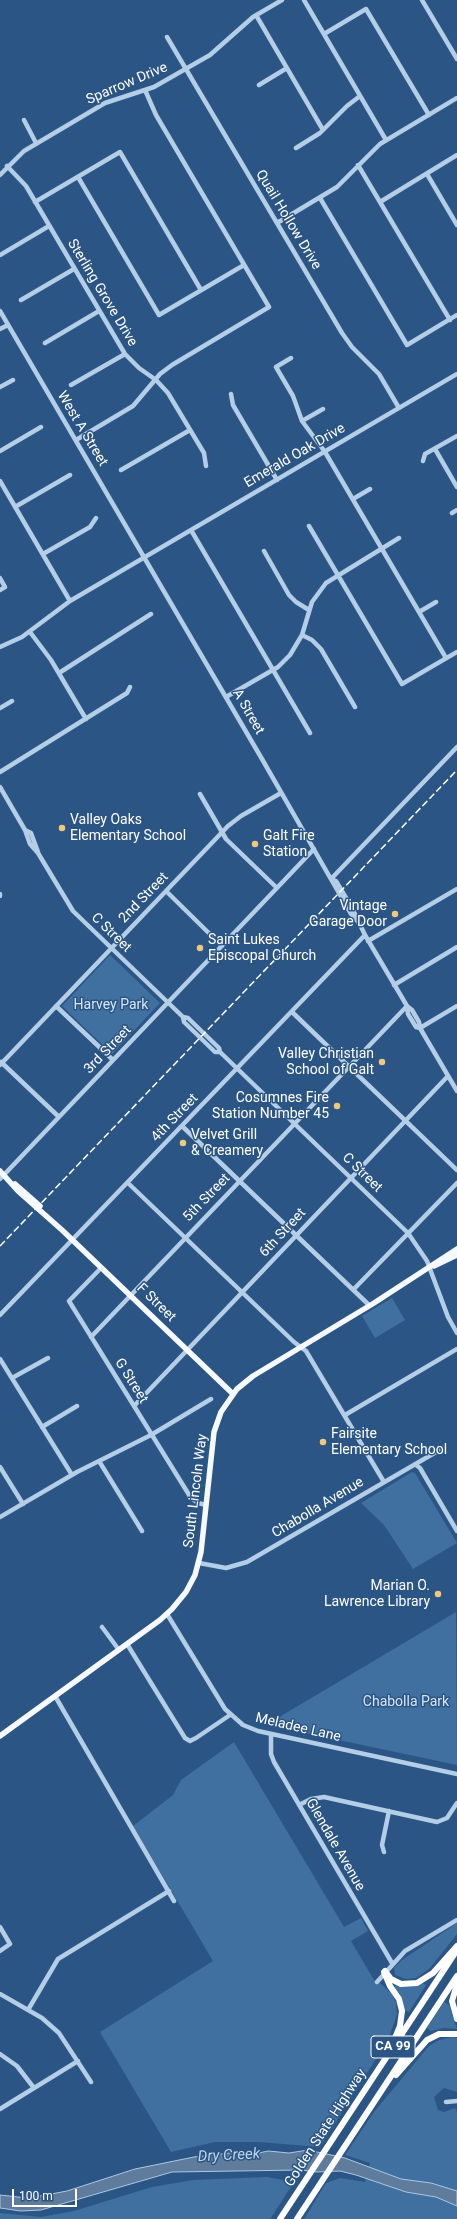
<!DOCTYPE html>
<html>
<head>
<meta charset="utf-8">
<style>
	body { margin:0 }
	#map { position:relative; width:457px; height:2219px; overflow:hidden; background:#2b5584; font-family:Roboto,sans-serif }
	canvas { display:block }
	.scale { position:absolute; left:12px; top:2189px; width:65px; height:18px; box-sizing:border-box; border:2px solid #fff; border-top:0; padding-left:5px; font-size:12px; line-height:14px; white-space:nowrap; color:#fff; -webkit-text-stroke:3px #2b5584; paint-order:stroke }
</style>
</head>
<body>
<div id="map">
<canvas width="457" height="2219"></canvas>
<div class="scale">100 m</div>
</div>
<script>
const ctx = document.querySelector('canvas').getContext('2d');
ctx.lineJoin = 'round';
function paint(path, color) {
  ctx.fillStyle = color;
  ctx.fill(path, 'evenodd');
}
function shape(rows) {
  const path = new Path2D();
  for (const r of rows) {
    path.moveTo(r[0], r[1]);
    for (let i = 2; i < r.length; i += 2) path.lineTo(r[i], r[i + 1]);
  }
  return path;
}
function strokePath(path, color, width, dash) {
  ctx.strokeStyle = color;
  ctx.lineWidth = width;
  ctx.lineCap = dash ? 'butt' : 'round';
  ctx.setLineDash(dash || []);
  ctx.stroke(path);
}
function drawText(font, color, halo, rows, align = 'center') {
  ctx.font = font + ' Roboto,sans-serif';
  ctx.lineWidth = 3;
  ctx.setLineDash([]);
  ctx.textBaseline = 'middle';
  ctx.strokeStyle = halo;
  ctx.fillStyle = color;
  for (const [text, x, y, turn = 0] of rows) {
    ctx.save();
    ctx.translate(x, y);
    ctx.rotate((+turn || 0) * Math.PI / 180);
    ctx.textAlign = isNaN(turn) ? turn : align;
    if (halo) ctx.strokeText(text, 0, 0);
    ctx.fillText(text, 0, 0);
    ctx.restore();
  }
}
const green = shape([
	[110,955,160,1003,112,1054,62,1006],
	[392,1298,405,1320,375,1338,362,1316],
	[412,1472,415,1473,457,1543,413,1569,384,1525,361,1503],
	[456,1612,457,1765,277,1727,279,1718,281,1716],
	[234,1742,344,1927,361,1918,368,1931,351,1941,377,1985,380,1983,392,1994,396,2003,397,2014,389,2038,320,2147,259,2142,215,2142,171,2152,100,2032,213,1961,133,1826,173,1795,181,1780],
	[457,1923,457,1934,430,1968,416,1978,406,1979,395,1975,394,1968,402,1960],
	[422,1983,426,1985,409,2012,404,2010,400,1994,395,1988,396,1985,404,1986],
	[444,2002,449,2005,457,2029,444,2028,431,2031,427,2028],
	[453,2037,457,2038,457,2092,444,2088,434,2097,438,2110,444,2112,455,2108,457,2112,457,2219,304,2219,326,2183,340,2178,365,2182,370,2163,345,2155,374,2112,429,2046,439,2040],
	[267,2177,294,2182,270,2219,0,2219,0,2213,41,2217,74,2211,152,2187,193,2180]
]);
const water = shape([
	[308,2150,345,2158,401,2179,431,2183,457,2191,457,2206,436,2197,406,2192,356,2175,340,2171,317,2172,300,2170,172,2172,41,2210,21,2211,0,2208,0,2195,27,2198,46,2195,67,2191,135,2169,194,2157,230,2153,254,2154,268,2151,289,2153,308,2150]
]);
const minor = shape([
	[304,0,386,140],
	[422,0,457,59],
	[256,15,323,130],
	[324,34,366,9,429,115],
	[167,37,342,333,352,347,379,374,399,408],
	[259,85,287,68],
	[24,120,36,143],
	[296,148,320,133,347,106,360,96],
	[358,165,450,320],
	[7,166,26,186,125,354,139,368,156,380,168,393,204,453,206,466],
	[427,174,457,225],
	[0,175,24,151,105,103,154,87,210,55,253,17,282,0],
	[78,177,159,315,244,265],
	[320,198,407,345,457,315],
	[35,202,120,152,201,290],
	[380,202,457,155],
	[277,223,337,187,380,144,457,98],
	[0,255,49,226],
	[21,300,74,269],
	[0,311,262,759,351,914,359,923],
	[0,329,8,325],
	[45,343,99,311],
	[291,358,276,367,293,396,302,421,325,452,446,658],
	[71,385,125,354],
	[0,387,13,380],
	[231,394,233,405,277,480],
	[302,421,323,409],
	[76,440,133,406,160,374,172,365,269,307,156,115,145,90],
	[435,449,457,487],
	[0,451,41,427],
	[423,461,425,454,457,436],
	[121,470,190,430],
	[0,481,70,601],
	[353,499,370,489],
	[15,507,70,475],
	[452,513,457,510],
	[309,526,402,684,457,652],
	[191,530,310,733],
	[264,551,289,595,296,602,309,610],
	[43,554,90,527,96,518],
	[0,578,5,587,0,590],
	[419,612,436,602],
	[30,632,51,660,86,719],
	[302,635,312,640,321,649,355,707],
	[0,647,22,637,70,601,457,374],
	[59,673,151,614],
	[226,697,278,667,290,655,302,635,312,602,326,583,399,538],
	[0,708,12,701],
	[0,772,127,693,130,687],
	[0,787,25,830,30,844,38,853,73,911,183,1017,188,1018,219,1048,220,1052,408,1233,427,1261,448,1317,457,1333],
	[200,794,226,839,277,888],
	[25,830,31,833,38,852],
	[331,879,336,881,352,908,365,935,407,1006,408,1014,416,1027,420,1028,457,1091],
	[331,879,457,747],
	[166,891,222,946],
	[0,894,0,896],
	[368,941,457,889],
	[394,985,457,947],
	[56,1006,113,1060],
	[407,1006,412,1010,419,1022,420,1028],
	[292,1012,457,1170],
	[183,1017,184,1022,215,1052,220,1052],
	[420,1028,457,1006],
	[1,1062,59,1117],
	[0,1065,228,826,241,816,281,793],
	[182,1126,369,1305],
	[0,1179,314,849],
	[128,1183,294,1342,306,1351,384,1482],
	[101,1268,69,1301,191,1498,198,1503,206,1505],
	[353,1290,457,1183],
	[0,1315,365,935],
	[91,1337,407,1006],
	[0,1359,72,1475],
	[12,1378,48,1358],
	[134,1406,448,1076],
	[345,1415,457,1349],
	[42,1427,77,1406],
	[99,1461,142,1531],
	[416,1465,420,1468,457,1531],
	[0,1467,23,1504],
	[0,1517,77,1472,151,1435,211,1399],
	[199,1563,226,1568,247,1562,443,1448],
	[167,1614,225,1709,243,1725,258,1731,457,1774],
	[102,1627,119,1650],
	[127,1644,185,1738,190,1741,196,1738,230,1715],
	[55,1696,174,1901],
	[271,1734,271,1754,274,1762,392,1963],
	[299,1805,311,1799,324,1797,437,1822,447,1818,457,1803],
	[384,1852,382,1845,389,1811],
	[0,1927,10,1944,0,1951],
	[377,1982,405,1951,457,1920],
	[0,1994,42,2018,59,2033,91,2082],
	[28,2010,58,1959,169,1891],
	[0,2054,17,2066,34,2088],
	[446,2102,457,2101],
	[0,2109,78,2061]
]);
const major = shape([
	[0,1171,18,1191,62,1230,233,1394],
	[15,1184,40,1206],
	[434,1266,457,1255],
	[0,1736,160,1620,172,1609,186,1592,195,1575,201,1552,214,1432,221,1412,237,1389,253,1376,374,1303,457,1249]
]);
const highway = shape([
	[385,1971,391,1979,401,1984,417,1983,433,1973,457,1946],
	[384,1972,390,1986,399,1999,402,2011,400,2026,393,2043],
	[457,1984,452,2001,457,2019],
	[396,2075,427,2040,439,2034,457,2034],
	[280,2219,457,1950],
	[297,2219,457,1976]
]);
const rail = shape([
	[0,1246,457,770]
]);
const markers = [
	[62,828,4,"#edc87d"],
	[255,844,4,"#edc87d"],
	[395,914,4,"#edc87d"],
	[200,948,4,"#edc87d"],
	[382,1062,4,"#edc87d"],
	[337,1106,4,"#edc87d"],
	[183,1143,4,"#edc87d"],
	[323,1442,4,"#edc87d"],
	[438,1594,4,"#edc87d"]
];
const shields = [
	[393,2047,44]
];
const shieldNames = [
	["CA 99",393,2047]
];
const streetNames = [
	["Sparrow Drive",127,84,-23],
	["Quail Hollow Drive",288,220,59],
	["Sterling Grove Drive",102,293,59],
	["West A Street",82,429,59],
	["Emerald Oak Drive",295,456,-30],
	["A Street",248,712,60],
	["2nd Street",144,898,-46],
	["C Street",111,933,44],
	["3rd Street",108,1050,-46],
	["4th Street",175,1118,-46],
	["C Street",362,1173,44],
	["5th Street",207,1198,-46],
	["6th Street",283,1233,-47],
	["F Street",156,1303,44],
	["G Street",131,1381,58],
	["South Lincoln Way",196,1491,-83],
	["Chabolla Avenue",318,1508,-31],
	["Meladee Lane",298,1728,13],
	["Glendale Avenue",335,1845,60],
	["Golden State Highway",326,2128,-57]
];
const poiNames = [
	["Valley Oaks",70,820],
	["Elementary School",70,836],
	["Galt Fire",263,836],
	["Station",263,852],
	["Vintage",387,906,"right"],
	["Garage Door",387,922,"right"],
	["Saint Lukes",208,940],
	["Episcopal Church",208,956],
	["Valley Christian",374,1054,"right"],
	["School of Galt",374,1070,"right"],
	["Cosumnes Fire",329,1098,"right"],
	["Station Number 45",329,1114,"right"],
	["Velvet Grill",191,1135],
	["& Creamery",191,1151],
	["Fairsite",331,1434],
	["Elementary School",331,1450],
	["Marian O.",430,1586,"right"],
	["Lawrence Library",430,1602,"right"]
];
const parkNames = [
	["Harvey Park",111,1005],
	["Chabolla Park",406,1702]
];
const waterNames = [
	["Dry Creek",229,2156,-3]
];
paint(green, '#4070a0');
paint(water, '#5f7c9d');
strokePath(water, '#aac9e7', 1);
strokePath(minor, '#b5cee7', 4.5);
strokePath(major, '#f6f9fe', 5.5);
strokePath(highway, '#fff', 6);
strokePath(rail, '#fff', 1.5, [7, 3]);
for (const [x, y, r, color] of markers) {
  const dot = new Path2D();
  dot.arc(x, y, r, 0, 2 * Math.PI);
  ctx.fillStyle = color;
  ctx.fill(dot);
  strokePath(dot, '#2b5584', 1.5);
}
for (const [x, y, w] of shields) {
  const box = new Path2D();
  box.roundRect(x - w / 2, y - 11, w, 22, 3);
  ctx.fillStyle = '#2b5584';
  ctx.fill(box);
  strokePath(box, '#fff', 1);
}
drawText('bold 13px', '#fff', null, shieldNames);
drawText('14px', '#fff', '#2b5584', streetNames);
drawText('14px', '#fff', '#2b5584', poiNames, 'left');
drawText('14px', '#d8e7f6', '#2b5584', parkNames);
drawText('italic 15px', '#c1d7ee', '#2b5584', waterNames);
</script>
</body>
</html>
